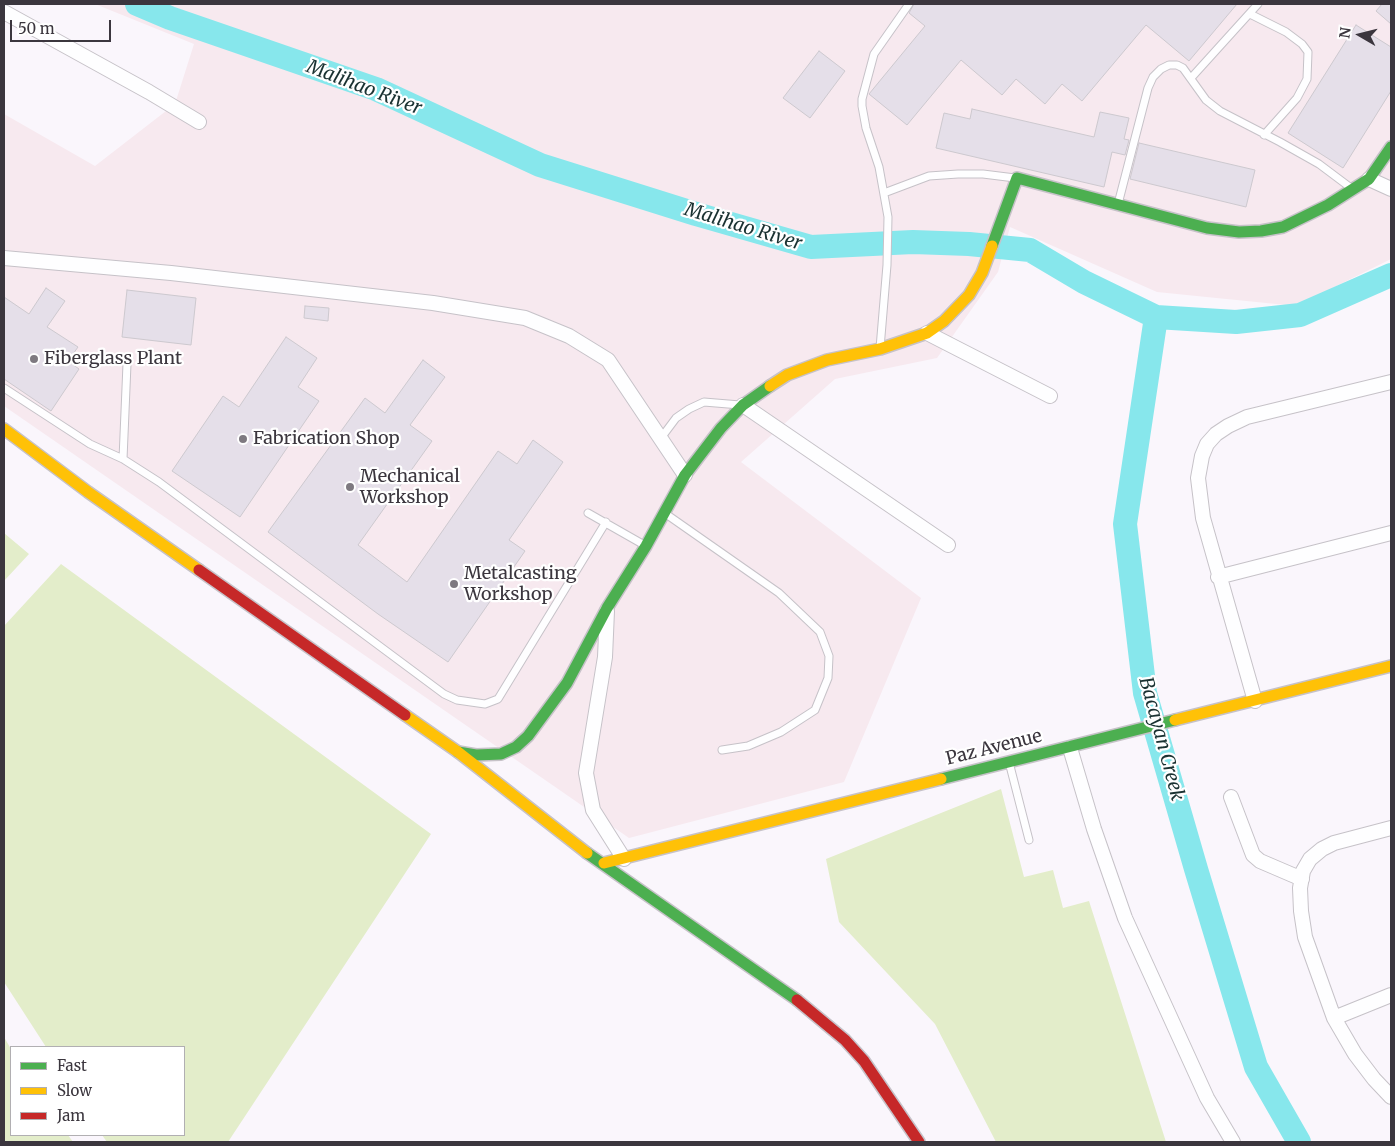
<!DOCTYPE html>
<html>
<head>
<meta charset="utf-8">
<style>
	body { margin:0 }
	#map { position:relative; width:1395px; height:1146px; overflow:hidden; background:#faf6fc; font-family:Merriweather,serif }
	canvas { display:block }
	.frame { position:absolute; inset:0; border:5px solid #3b363e; pointer-events:none }
	.legend { position:absolute; left:10px; top:1046px; width:175px; height:90px; box-sizing:border-box; background:#fff; border:1px solid #b1afb2; margin:0; padding:6px 9px; list-style:none; font-size:15px; color:#3b363e }
	.legend li { display:flex; align-items:center; gap:10px; height:25px }
	.legend b { width:25px; border:1px solid #b1afb2 }
	.north { position:absolute; left:1335px; top:10px; width:50px; height:50px; -webkit-text-stroke:4px #fff; paint-order:stroke; rotate:278deg; font-size:14px; font-weight:700; line-height:20px; text-align:center; color:#3b363e }
	.north::after { content:''; display:block; margin:auto; width:18px; height:22px; background:#3b363e; clip-path:polygon(50% 0,100% 100%,50% 72%,0 100%) }
	.scale { position:absolute; left:10px; top:20px; width:101px; height:22px; box-sizing:border-box; border:2px solid #3b363e; border-top:0; padding-left:6px; font-size:15px; line-height:18px; white-space:nowrap; color:#3b363e; -webkit-text-stroke:4px #fff; paint-order:stroke }
</style>
</head>
<body>
<div id="map">
<canvas width="1395" height="1146"></canvas>
<div class="frame"></div>
<ul class="legend">
<li><b style="height:6px;background:#4caf50"></b>Fast</li>
<li><b style="height:6px;background:#ffc107"></b>Slow</li>
<li><b style="height:6px;background:#c62828"></b>Jam</li>
</ul>
<div class="north">N</div>
<div class="scale">50 m</div>
</div>
<script>
const ctx = document.querySelector('canvas').getContext('2d');
ctx.lineJoin = 'round';
function paint(path, color) {
  ctx.fillStyle = color;
  ctx.fill(path, 'evenodd');
}
function shape(rows) {
  const path = new Path2D();
  for (const r of rows) {
    path.moveTo(r[0], r[1]);
    for (let i = 2; i < r.length; i += 2) path.lineTo(r[i], r[i + 1]);
  }
  return path;
}
function strokePath(path, color, width, dash) {
  ctx.strokeStyle = color;
  ctx.lineWidth = width;
  ctx.lineCap = dash ? 'butt' : 'round';
  ctx.setLineDash(dash || []);
  ctx.stroke(path);
}
function drawText(font, color, halo, rows, align = 'center') {
  ctx.font = font + ' Merriweather,serif';
  ctx.lineWidth = 4.5;
  ctx.setLineDash([]);
  ctx.textBaseline = 'middle';
  ctx.strokeStyle = halo;
  ctx.fillStyle = color;
  for (const [text, x, y, turn = 0] of rows) {
    ctx.save();
    ctx.translate(x, y);
    ctx.rotate((+turn || 0) * Math.PI / 180);
    ctx.textAlign = isNaN(turn) ? turn : align;
    if (halo) ctx.strokeText(text, 0, 0);
    ctx.fillText(text, 0, 0);
    ctx.restore();
  }
}
const industrial = shape([
	[95,4,1391,4,1391,259,1296,306,1157,292,1010,227,998,272,937,358,835,379,741,462,921,598,844,782,629,838,4,406,4,114,95,166,175,104,194,44]
]);
const green = shape([
	[4,533,29,554,4,581],
	[61,564,431,834,228,1142,107,1142,102,1135,184,1135,184,1047,46,1047,4,982,4,626],
	[1001,789,1024,877,1053,870,1063,908,1089,901,1166,1142,996,1142,935,1024,839,922,826,859],
	[4,1037,11,1049,11,1135,68,1135,73,1142,4,1142]
]);
const river = shape([
	[137,4,170,18,376,89,540,165,696,214,811,247,913,242,969,244,1030,250,1084,282,1156,317,1236,322,1300,315,1391,275],
	[1156,317,1125,524,1145,693,1196,869,1256,1067,1299,1142]
]);
const building = shape([
	[914,4,1237,4,1189,61,1146,25,1082,101,1062,84,1045,104,1016,79,1002,95,961,60,907,125,869,94,925,26,909,13,914,4],
	[1382,4,1391,4,1391,24,1376,11,1382,4],
	[1356,25,1391,47,1391,91,1343,168,1288,133,1356,25],
	[819,51,845,71,810,118,783,98,819,51],
	[972,109,1094,137,1100,112,1129,118,1124,139,1129,140,1125,155,1112,152,1104,187,936,148,944,113,970,119,972,109],
	[1139,143,1255,170,1246,207,1130,179,1139,143],
	[46,288,65,301,47,327,78,347,68,361,79,369,51,411,4,379,4,297,29,314,46,288],
	[127,290,196,298,191,345,122,337,127,290],
	[305,306,329,308,328,321,304,318,305,306],
	[286,337,317,358,298,387,319,401,240,517,172,471,223,396,239,407,286,337],
	[423,360,445,377,410,425,432,441,358,545,407,582,498,451,517,464,533,440,563,462,509,540,525,551,448,662,378,614,268,532,365,398,385,413,423,360]
]);
const lane = shape([
	[1250,14,1286,32,1302,44,1308,52,1307,79,1297,98,1264,135],
	[1191,78,1258,4],
	[884,193,929,176,958,174,983,174,1015,178],
	[1118,204,1148,88,1153,77,1161,69,1169,65,1177,65,1183,68,1206,100,1220,111,1280,142,1319,164,1351,188],
	[880,348,887,265,888,217,879,167,866,128,862,106,862,99,874,54,909,4],
	[4,388,90,444,123,459,159,482,444,694,457,700,485,704,498,699,606,522],
	[661,438,676,418,689,409,704,402,740,405],
	[123,459,127,364],
	[588,513,646,546],
	[666,514,779,593,820,632,829,656,828,678,815,710,781,732,748,746,722,750],
	[1009,762,1029,840]
]);
const street = shape([
	[4,12,149,92,199,122],
	[1369,179,1391,189],
	[4,258,171,273,433,303,525,318,569,336,608,360,685,475],
	[927,333,1050,396],
	[743,405,948,545],
	[1218,577,1391,533],
	[607,611,605,657,586,773,593,810,624,859],
	[1255,701,1203,518,1198,478,1202,456,1207,444,1216,434,1228,426,1247,417,1391,382],
	[1070,748,1094,829,1125,918,1207,1098,1233,1142],
	[1231,797,1253,855,1260,861,1302,879],
	[1391,828,1334,843,1322,849,1310,859,1303,871,1300,888,1301,911,1305,937,1334,1018,1355,1054,1374,1079,1391,1097],
	[1334,1018,1391,995]
]);
const fast = shape([
	[992,246,1017,178,1207,228,1239,232,1261,231,1283,227,1328,205,1369,179,1391,147],
	[458,752,476,755,501,754,516,747,528,736,567,683,607,608,646,546,685,475,721,428,743,405,770,386],
	[941,779,1175,720],
	[587,853,797,1000]
]);
const slow = shape([
	[770,386,787,375,827,360,880,349,927,333,944,321,969,295,982,273,992,246],
	[4,429,88,492,199,570],
	[405,715,458,752,587,853],
	[1175,720,1391,666],
	[604,863,941,779]
]);
const jam = shape([
	[199,570,405,715],
	[797,1000,845,1040,864,1061,919,1142]
]);
const markers = [
	[34,359,5,"#7e7980"],
	[243,439,5,"#7e7980"],
	[350,487,5,"#7e7980"],
	[454,584,5,"#7e7980"]
];
const poiNames = [
	["Fiberglass Plant",44,359],
	["Fabrication Shop",253,439],
	["Mechanical",360,477],
	["Workshop",360,498],
	["Metalcasting",464,574],
	["Workshop",464,595]
];
const streetNames = [
	["Paz Avenue",994,748,-14]
];
const waterNames = [
	["Malihao River",364,88,21],
	["Malihao River",743,227,17],
	["Bacayan Creek",1161,739,75]
];
paint(industrial, '#f7e9ef');
paint(green, '#e3edca');
strokePath(river, '#87e7ec', 24);
paint(building, '#e5dfe9');
strokePath(building, '#cdc9cf', 1);
strokePath(lane, '#c6c2c8', 9);
strokePath(street, '#c6c2c8', 16);
strokePath(fast, '#c6c2c8', 14);
strokePath(slow, '#c6c2c8', 14);
strokePath(jam, '#c6c2c8', 14);
strokePath(lane, '#fefeff', 7);
strokePath(street, '#fefeff', 14);
strokePath(fast, '#4caf50', 11);
strokePath(slow, '#ffc107', 11);
strokePath(jam, '#c62828', 11);
for (const [x, y, r, color] of markers) {
  const dot = new Path2D();
  dot.arc(x, y, r, 0, 2 * Math.PI);
  ctx.fillStyle = color;
  ctx.fill(dot);
  strokePath(dot, '#fff', 2);
}
drawText('18px', '#3b363e', '#fff', poiNames, 'left');
drawText('18px', '#3b363e', '#fff', streetNames);
drawText('italic 19px', '#1a3232', '#fff', waterNames);
</script>
</body>
</html>
